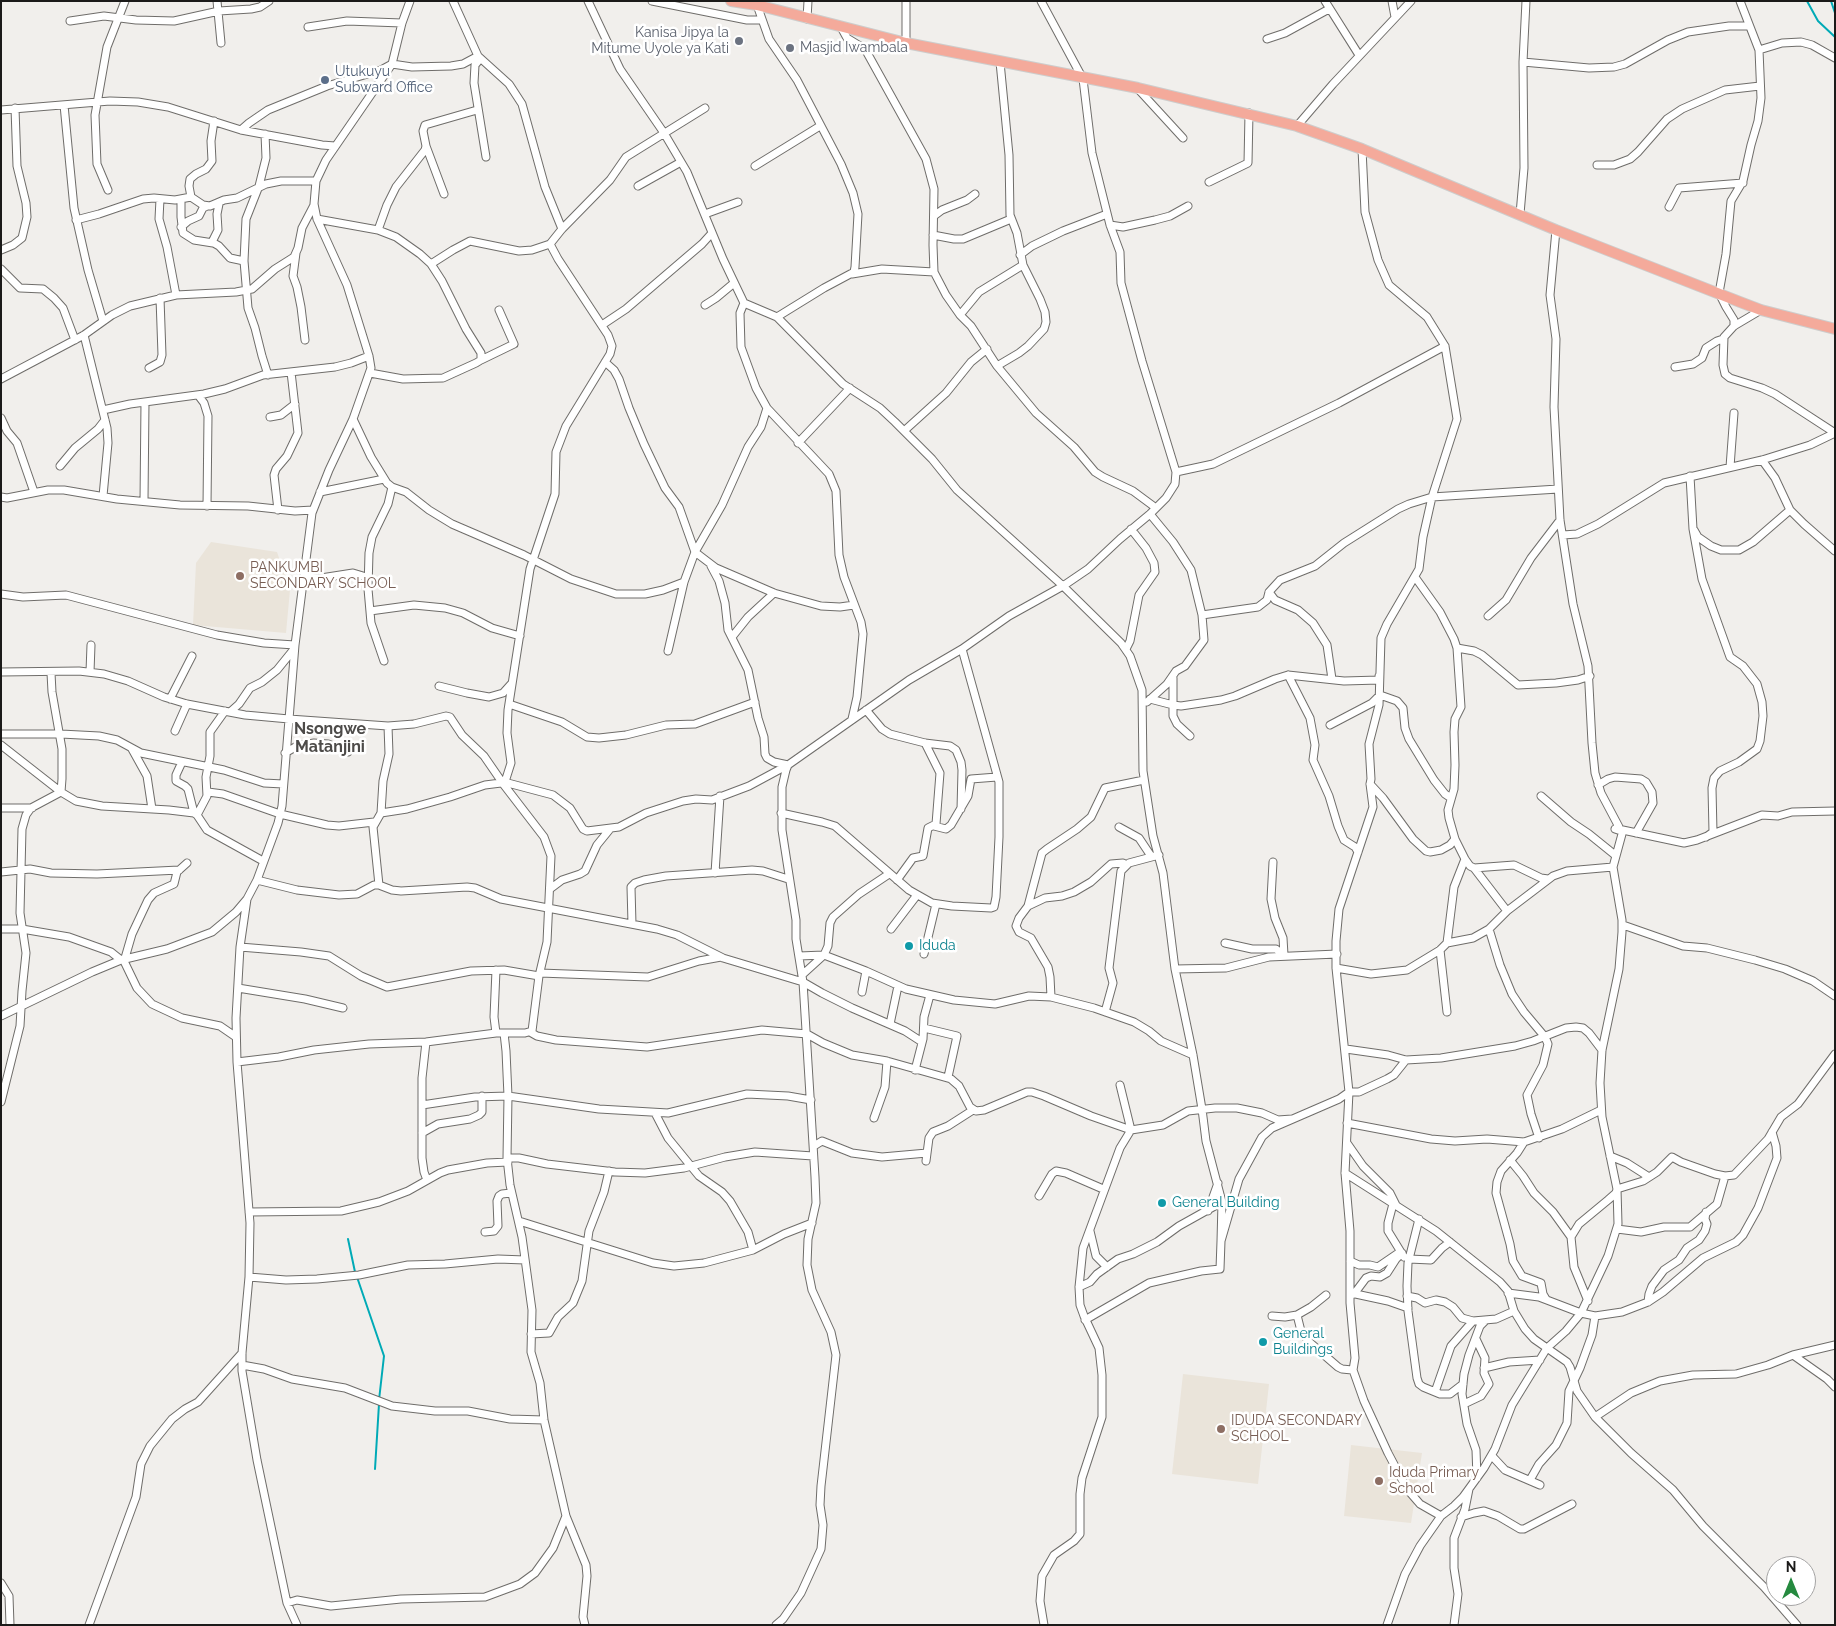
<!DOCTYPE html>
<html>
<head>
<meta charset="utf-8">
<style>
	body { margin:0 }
	#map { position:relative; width:1836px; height:1626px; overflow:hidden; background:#f1efec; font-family:Raleway,sans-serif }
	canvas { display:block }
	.frame { position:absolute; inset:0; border:2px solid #1b1a19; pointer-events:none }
	.north { position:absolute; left:1766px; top:1556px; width:50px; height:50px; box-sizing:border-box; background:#fff; border:1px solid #a4a3a3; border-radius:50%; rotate:0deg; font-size:14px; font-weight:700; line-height:20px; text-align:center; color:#1b1a19 }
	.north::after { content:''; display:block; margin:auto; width:18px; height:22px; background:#258a3f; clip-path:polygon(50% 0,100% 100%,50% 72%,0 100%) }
</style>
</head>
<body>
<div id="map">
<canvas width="1836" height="1626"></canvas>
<div class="frame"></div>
<div class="north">N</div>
</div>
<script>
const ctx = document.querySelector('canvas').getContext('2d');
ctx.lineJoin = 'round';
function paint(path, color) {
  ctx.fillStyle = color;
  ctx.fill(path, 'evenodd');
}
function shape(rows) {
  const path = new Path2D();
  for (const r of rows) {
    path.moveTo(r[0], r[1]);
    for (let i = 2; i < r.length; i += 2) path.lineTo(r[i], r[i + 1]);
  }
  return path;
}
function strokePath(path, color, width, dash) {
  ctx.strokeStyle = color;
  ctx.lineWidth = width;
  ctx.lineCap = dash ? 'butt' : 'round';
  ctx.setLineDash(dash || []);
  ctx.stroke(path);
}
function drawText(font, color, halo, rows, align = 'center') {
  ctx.font = font + ' Raleway,sans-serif';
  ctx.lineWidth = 5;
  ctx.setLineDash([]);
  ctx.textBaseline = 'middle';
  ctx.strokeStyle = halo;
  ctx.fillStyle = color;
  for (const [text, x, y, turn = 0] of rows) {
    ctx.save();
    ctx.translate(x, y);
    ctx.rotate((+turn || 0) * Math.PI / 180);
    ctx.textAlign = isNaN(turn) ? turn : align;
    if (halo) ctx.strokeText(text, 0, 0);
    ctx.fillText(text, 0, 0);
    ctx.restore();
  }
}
const built = shape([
	[211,542,277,552,290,590,286,633,193,625,196,563],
	[1183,1374,1269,1384,1258,1484,1172,1474],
	[1351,1445,1422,1453,1411,1523,1344,1516]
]);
const stream = shape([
	[1807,1,1818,21,1835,37],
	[1831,1,1835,13],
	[348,1239,355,1272],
	[357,1277,384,1356,379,1400],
	[375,1469,379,1404]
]);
const minor = shape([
	[217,1,221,43],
	[453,1,478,56,509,84,522,104,545,187,562,229],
	[588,1,620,69,664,133,687,172,723,259,744,303,777,317,843,384,880,408,895,422,932,459,957,490,1063,586,1121,643,1130,656,1142,690,1143,771,1153,836,1163,873,1175,969,1193,1055,1202,1109,1206,1141,1222,1202,1221,1241],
	[652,1,747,20,762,20],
	[906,1,906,43],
	[1325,1,1359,55],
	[1392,1,1395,17],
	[757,5,769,39,797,80,841,164,853,193,858,214,855,267,854,272,824,288,777,317],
	[807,19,808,1],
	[70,21,104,16,136,20,174,21,219,11,251,9,260,7,269,1],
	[308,27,347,21,402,23],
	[841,27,847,38,865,49,926,159,934,189,933,245,934,272,946,295,960,315,971,326,997,366,1036,413,1074,447,1095,472,1103,477,1133,491,1156,508],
	[1267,39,1285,33,1329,9],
	[1759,50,1782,43,1801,42,1812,45,1835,58],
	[480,59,475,65,474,83,486,157],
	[1523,62,1589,68,1614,67,1625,64,1668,40,1688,32,1729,26,1749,26],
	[1138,89,1183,138],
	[64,105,74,208,88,270,103,321],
	[1,110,110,101,138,102,168,107,241,130,322,145,335,146],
	[1297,126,1333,84,1411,1],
	[241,130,249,123,268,110,327,86,381,70,392,64,412,67,451,66,463,64,478,56],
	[265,134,266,158,259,186,246,219,244,261,248,308,255,328,262,356,268,375],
	[426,146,444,194],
	[1362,149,1365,212,1378,260,1389,285,1427,317,1445,346,1457,419,1432,497,1423,537,1419,569,1387,624,1381,638,1379,705,1369,744,1371,779,1370,784,1373,807,1339,909,1336,941,1336,968,1349,1092,1345,1173,1350,1231,1350,1303,1355,1358,1353,1370,1364,1401,1388,1453,1407,1489,1420,1504,1441,1516],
	[1597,165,1614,165,1630,159,1638,152,1667,119,1682,109,1725,90,1760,86],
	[755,166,820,126],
	[1209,182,1248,163,1249,113],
	[638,186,681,162],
	[108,190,97,164,95,115,107,47,125,1],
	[191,197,189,186,190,179,196,174,206,169,212,161,211,141,214,121],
	[160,199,159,219,167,247,176,295],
	[181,200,181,217,183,233,194,240,213,243],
	[219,204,217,214,218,230,212,242,219,246,230,258,244,261],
	[1669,207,1679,188,1743,183],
	[705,214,738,202],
	[1520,214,1524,168,1523,62,1526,1],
	[934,216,942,210,967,200,975,194],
	[317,219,378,230,396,237,420,254,431,264,442,281,466,329,481,353,481,360,476,363,443,378,403,379,370,373],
	[76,220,99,214,143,199,154,198,175,200,191,197,203,205,210,206,224,200,237,198,266,184,281,181,316,181],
	[1110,225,1123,227,1155,220,1170,216,1188,206],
	[181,227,188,221,199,216,203,208,207,206],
	[378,230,387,205,396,187,425,150,426,146,423,131,425,125,477,110],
	[933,235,954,239,963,239,1011,219],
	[1,250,13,245,22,238,27,217,26,203,17,166,15,108],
	[296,253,293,276,297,287,301,307,305,340],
	[1020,255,1032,246,1063,231,1107,214],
	[431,264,453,250,470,241,519,251,532,250,550,244],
	[1,269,20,288,43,289,54,298,63,308,75,340],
	[852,274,882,269,934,272],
	[744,303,740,313,741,347,756,388,767,408,829,474,836,491,839,555,844,577,861,622,863,634,857,697,852,719],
	[705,305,716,298,734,283],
	[1761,310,1734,326,1724,337,1723,365,1725,374,1730,378,1762,388,1775,394,1835,433],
	[960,315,979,292,1023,265],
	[602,325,626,309,702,244,712,233],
	[1734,326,1734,320,1726,307,1719,293,1726,254,1731,201,1743,181,1751,145,1758,121,1761,98,1759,50,1740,1],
	[84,335,107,428,108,443,103,496],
	[481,360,514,344,499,310],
	[605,362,614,370,619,379,629,408,644,444,665,488,679,507,695,552,716,568,774,593,821,606,840,607,854,605],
	[997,366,1019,353,1028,346,1044,329,1046,322,1045,312,1040,299,1023,265,1017,233,1010,215,1009,155,1000,62],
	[1675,367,1693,364,1702,358,1706,348,1717,341,1723,339],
	[149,368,160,362,162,355,160,298],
	[1,379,84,335,112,315,130,306,176,295,236,292,252,289,275,269,294,257,298,248,302,228,314,205],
	[198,395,204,403,208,416,207,506],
	[103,410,130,404,204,394,225,389,263,375,335,367,351,363,369,356],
	[270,417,281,415,295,404],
	[1,418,7,431,17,443,34,492],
	[353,419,371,457,387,483,392,487,406,492,429,510,452,524,524,555,571,579,616,594,645,594,663,590,684,582],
	[904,431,946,393,971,362,987,349],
	[798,443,850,388],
	[1762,460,1775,478,1790,510,1804,524,1835,551],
	[60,466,75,448,98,429,105,420],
	[1730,467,1734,413],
	[1176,472,1213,464,1339,403,1445,346],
	[1690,476,1693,529,1702,579,1730,657,1743,666,1757,684,1762,702,1763,716,1760,741,1757,749,1739,762,1720,771,1714,778,1712,788,1713,832,1706,837],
	[320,492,384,479],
	[1,497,7,498,48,490,64,490,117,499,180,505,248,506,295,511,313,510],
	[144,501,145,402],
	[278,510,274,475,276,469,287,456,298,433,291,372],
	[1694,530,1698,537,1711,546,1721,550,1739,550,1753,542,1790,510],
	[1563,535,1577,534,1598,524,1664,483,1762,460,1810,445,1835,433],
	[711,566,719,581,725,603,728,630,748,670,758,718,764,737,765,754,767,758,774,762,788,765],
	[304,577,321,578,353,573,363,576,368,579],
	[1415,577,1440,612,1454,639,1457,648,1474,651,1482,655,1518,685,1556,683,1578,680,1590,676],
	[1269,592,1275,600,1298,610,1313,623,1327,645,1332,679],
	[1,594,23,597,66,595,217,635,264,643,295,645],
	[370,611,414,605,445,608,463,613,492,628,520,636],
	[1202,615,1258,607,1267,600,1269,592,1280,580,1315,566,1344,543,1398,509,1409,504,1432,497,1558,489],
	[1488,616,1506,600,1531,558,1560,520],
	[732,637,748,617,774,593],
	[1457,648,1461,707,1455,719,1454,732,1455,765,1454,789,1448,810,1449,818,1455,839,1465,859,1470,866,1474,868,1507,911],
	[1126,649,1130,641,1139,595,1155,572,1154,563,1146,548,1131,529],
	[668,651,684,582,695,552,722,505,748,447,761,427,767,408],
	[384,661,371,623,368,589,369,553,372,537,388,504,392,487],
	[1,672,79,671,104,674,128,681,164,697,187,704,245,715,289,719,388,726,414,724,446,716,450,717,462,735,484,756,504,785],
	[90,672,91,645],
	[1288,675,1310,718,1315,745,1313,760,1329,796,1338,826,1344,840,1355,847,1358,852],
	[1173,678,1173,716,1177,724,1190,736],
	[439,686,467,693,489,697,503,693,512,683],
	[170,699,192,656],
	[1150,699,1173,705,1181,706,1221,700,1235,696,1275,679,1288,675,1344,681,1379,680,1379,676],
	[1147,702,1167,684,1176,671,1185,666,1204,640,1202,615,1191,570,1173,542,1150,514],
	[509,704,562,722,587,737,599,738,626,735,666,725,695,724,755,702],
	[866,710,882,729,890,734,925,743,950,746,956,750,961,762,962,770,961,809],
	[230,712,239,704,250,688,262,682,277,670,294,649],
	[1330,725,1372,703,1380,695,1397,701,1403,708,1405,728,1409,739,1434,780,1445,794,1451,798],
	[175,731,187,704],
	[1,734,61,734,99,736,117,740,141,753,224,770,264,783,283,784],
	[1,745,61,792,76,801,102,806,169,810,194,813,197,815,207,830,263,861],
	[132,749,147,776,152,809],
	[285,753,297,746,314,743,328,744,348,752],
	[182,762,176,775,176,781,185,786,188,789,194,813],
	[504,782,553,795,570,808,583,829,587,831,619,827,646,813,683,801,696,799,712,800,749,786,788,765],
	[1370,784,1383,798,1413,839,1426,851,1430,852,1441,850,1450,845,1455,839],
	[1598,785,1608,779,1615,777,1641,779,1646,782,1652,792,1653,803,1636,833],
	[208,792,223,794,280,814,327,825,339,826,374,822],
	[1541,796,1571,822,1589,834,1615,855],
	[1,808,32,808],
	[381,813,407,809,450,797,485,785,501,783],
	[781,813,822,822,835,826,909,890,932,903,952,906,991,908,994,907,996,897,999,837,999,782,962,649],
	[197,815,207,796,206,777,210,756,210,732,225,711],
	[934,826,946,829,951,825,968,796,971,779,997,777],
	[1119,827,1139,838,1151,856],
	[1618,829,1684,843,1697,840,1762,815,1778,816,1792,812,1835,811],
	[1273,862,1271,899,1275,918,1283,938,1284,955],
	[1474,868,1514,865,1541,878,1548,879],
	[1,872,30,869,51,873,97,874,179,870],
	[715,873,720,796],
	[257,880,297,890,339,895,357,894,374,885,379,885,392,890,401,891,467,887,475,888,501,899,657,929,677,935,723,958,803,982,822,993,852,1008,905,1031,922,1042],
	[897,880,913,858,923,856,928,828,936,824,940,773,925,743],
	[379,885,373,827,381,813,383,781,389,754,388,726],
	[550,889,562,880,580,874,585,871,597,845,610,829],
	[247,899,240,947,236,1018,237,1062,250,1223,249,1277,242,1353,242,1371,257,1460,287,1603,297,1625],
	[1028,906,1045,898,1062,896,1074,892,1091,882,1111,864,1123,863,1126,865],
	[632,924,631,887,635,883,644,880,666,876,752,870,763,871,788,879],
	[1623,925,1683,946,1707,948,1755,960,1785,969,1813,981,1835,996],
	[1,929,22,929,69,937,111,952,121,960],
	[891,929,917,895],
	[1489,929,1500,965,1512,994,1524,1012,1545,1037,1548,1044,1543,1065,1527,1095,1531,1114,1539,1138],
	[1225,943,1252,949,1276,949,1285,956],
	[1447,943,1454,887,1465,859],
	[240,947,301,952,329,956,361,976,387,987,471,971,504,970,539,976],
	[1440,950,1447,1012],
	[924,954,936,904],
	[799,956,824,955,866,971,906,989,954,1000,995,1004,1029,996,1051,997,1094,1008,1134,1022,1149,1031,1161,1041,1193,1055],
	[125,958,132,934,148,900,154,893,174,884,177,872,187,863],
	[123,959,137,988,152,1004,182,1018,220,1026,236,1037],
	[1336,968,1371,974,1407,970,1440,950,1447,943,1473,938,1489,929,1507,911,1553,876,1567,871,1613,867],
	[1175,969,1226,968,1269,957,1337,954],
	[496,970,494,1017,496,1033],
	[540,973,648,977,699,961,721,957],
	[802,975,824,955,828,946,830,923,833,917,859,894,889,874],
	[238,988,305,999,343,1008],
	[862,992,866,971],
	[1051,997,1050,977,1048,967,1031,938,1019,932,1016,926,1019,918,1028,906,1042,853,1047,849,1077,829,1091,817,1105,788,1144,780],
	[1105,1012,1113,983,1109,968,1121,871,1129,863,1159,855],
	[1,1016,92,972,121,960,167,949,212,932,236,912,247,899,257,880,278,823,282,806,295,645,312,513,329,470,353,419,371,368,369,356,347,285,317,219,314,204,316,181,326,160,392,64,402,23,410,1],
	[890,1024,898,986],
	[924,1028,957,1036,948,1077],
	[530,1032,537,1036,556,1040,647,1047,762,1030,807,1034,823,1043,852,1055,887,1061,951,1079,959,1086,970,1107,976,1111,984,1110,1027,1092,1032,1092,1044,1096,1091,1116,1131,1130],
	[504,1033,506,1051,508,1096,507,1158,510,1185,522,1237,532,1310,531,1352,540,1383,544,1420,566,1516,586,1565,587,1576,583,1617,585,1625],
	[426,1042,422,1078,422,1158,424,1172,427,1180],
	[1346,1049,1388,1055,1406,1060,1441,1058,1515,1046,1533,1041,1566,1028,1576,1027,1583,1028,1589,1033,1602,1050],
	[237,1062,279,1057,314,1050,369,1044,426,1042,496,1033,525,1033,532,1031,539,976,547,942,551,856,544,837,504,785,511,763,507,733,508,710,530,569,555,494,556,452,566,426,610,354,612,346,608,335,558,259,550,244,562,229,610,180,626,157,705,108],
	[915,1070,923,1039,924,1017,930,995],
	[1120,1085,1131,1130],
	[1,1102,20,1026,22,991,26,953,20,913,22,829,26,815,31,808,61,792,62,779,62,749,52,692,51,673],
	[422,1105,475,1097,508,1096,599,1109,668,1113,747,1094,788,1096,811,1100],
	[655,1113,668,1138,699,1176,722,1192,730,1201,748,1232,753,1250],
	[874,1118,885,1087,887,1061],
	[1347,1123,1431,1139,1455,1141,1487,1139,1524,1142,1562,1129,1601,1110],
	[422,1133,438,1124,470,1119,479,1115,482,1112,482,1096],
	[1524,1142,1517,1153,1501,1171,1497,1182,1496,1193,1510,1244,1513,1261,1522,1276,1541,1283,1543,1294,1546,1299],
	[1347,1143,1363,1166,1390,1193,1396,1205],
	[814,1146,822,1141,852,1153,882,1157,927,1153],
	[1610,1156,1627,1163,1649,1177],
	[507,1158,519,1158,547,1164,615,1172,645,1173,684,1168,725,1157,755,1152,813,1156],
	[1510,1160,1523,1176,1534,1193,1553,1212,1571,1237,1574,1267,1588,1301],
	[926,1161,929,1138,933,1132,948,1126,973,1110],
	[1345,1173,1436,1231,1500,1282,1508,1291,1514,1311,1525,1329,1534,1339,1567,1362,1570,1367,1577,1391,1595,1417,1631,1453,1673,1490,1703,1526,1764,1587,1797,1625],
	[1039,1196,1052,1174,1056,1171,1066,1173,1103,1189],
	[1393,1204,1388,1223,1388,1231,1404,1257],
	[1208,1211,1218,1183],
	[249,1212,341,1211,379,1202,408,1191,440,1173,448,1170,487,1163,508,1162],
	[1419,1219,1408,1263,1407,1286,1408,1311,1417,1378,1419,1384,1423,1387,1440,1394,1450,1394,1463,1384],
	[519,1221,653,1263,674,1266,704,1263,753,1250,784,1234,812,1223],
	[1617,1229,1641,1232,1664,1227,1690,1227,1717,1204,1725,1176],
	[1090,1231,1096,1256,1107,1267],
	[485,1232,494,1231,498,1226,497,1201,499,1196,502,1194,511,1193],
	[1571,1237,1579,1224,1608,1200,1616,1193,1617,1189,1643,1181,1657,1172,1672,1157,1681,1162,1715,1174,1725,1176,1734,1175,1768,1139,1781,1117,1798,1104,1835,1054],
	[1409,1259,1431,1260,1442,1248,1450,1242],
	[1350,1261,1359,1265,1370,1265,1378,1267,1400,1252],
	[249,1277,286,1280,317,1279,359,1275,408,1265,445,1264,498,1259,525,1260],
	[1079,1287,1090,1282,1097,1274,1118,1259,1133,1254,1157,1242,1179,1226,1222,1202],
	[1351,1293,1388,1301,1408,1308],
	[1508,1293,1539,1297,1581,1313,1595,1316,1622,1312,1648,1302,1663,1292,1703,1258,1736,1242,1743,1235,1758,1208,1777,1158,1776,1146,1772,1132],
	[1354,1294,1366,1278,1371,1276,1380,1277,1387,1273,1396,1259,1402,1253],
	[1407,1296,1417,1298,1425,1303,1436,1300,1445,1302,1453,1307,1462,1318,1473,1321,1496,1319,1514,1311],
	[1648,1302,1649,1294,1652,1286,1664,1270,1679,1260,1687,1248,1699,1240,1705,1231,1707,1224,1705,1219,1706,1212],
	[1297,1315,1301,1331,1308,1341,1338,1367,1342,1369,1352,1370],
	[1272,1316,1285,1317,1297,1315,1311,1307,1326,1295],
	[1085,1320,1149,1283,1201,1271,1220,1269,1221,1241,1239,1179,1262,1137,1272,1128,1339,1099,1349,1092,1359,1092,1387,1079,1394,1075,1406,1060],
	[531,1334,549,1333,558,1317,573,1303,582,1281,589,1231,604,1192,609,1171],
	[1793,1355,1835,1345],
	[242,1365,264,1369,292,1379,345,1388,392,1406,435,1411,468,1411,510,1419,544,1420],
	[1484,1368,1509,1362,1540,1360],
	[1435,1392,1451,1346,1473,1321],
	[1464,1404,1481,1396,1489,1384,1484,1373,1485,1358,1476,1339],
	[1595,1417,1631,1393,1660,1381,1693,1375,1736,1374,1768,1365,1793,1355,1827,1379,1835,1387],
	[1492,1456,1505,1470,1540,1485],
	[1477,1478,1476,1450,1467,1424,1462,1394,1464,1374,1469,1355,1480,1326,1485,1321],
	[1530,1480,1539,1464,1556,1445,1567,1423,1569,1391,1580,1368,1592,1335,1595,1316],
	[1461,1517,1474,1513,1484,1511,1498,1516,1520,1529,1524,1529,1572,1504],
	[1,1583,9,1596,10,1625],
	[287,1603,297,1600,331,1606,401,1599,485,1597,520,1584,535,1573,553,1548,566,1516],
	[89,1625,136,1497,141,1464,150,1446,172,1419,185,1409,198,1402,242,1353],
	[776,1625,783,1619,801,1593,821,1549,823,1525,820,1505,821,1486,836,1355,831,1332,812,1290,807,1265,808,1239,816,1203,815,1177,803,982,796,939,796,920,782,830,782,787,786,770,788,765,909,680,962,649,1009,616,1063,586,1088,569,1120,539,1150,514,1166,498,1175,484,1176,472,1142,361,1121,283,1120,252,1110,225,1092,153,1083,79,1041,1],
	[1044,1625,1040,1601,1042,1576,1054,1555,1074,1541,1080,1534,1080,1494,1082,1478,1102,1417,1102,1375,1099,1348,1084,1316,1080,1305,1079,1287,1083,1248,1120,1148,1131,1130,1163,1125,1188,1111,1215,1108,1237,1108,1262,1113,1278,1120,1292,1119],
	[1387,1625,1405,1574,1420,1546,1441,1516,1454,1506,1463,1497,1484,1468,1495,1449,1512,1405,1547,1348,1566,1331,1581,1313,1608,1256,1618,1224,1617,1189,1602,1117,1600,1083,1602,1050,1619,969,1622,932,1622,920,1613,867,1622,834,1621,831,1615,829,1619,827,1601,793,1595,773,1592,743,1588,666,1573,604,1560,520,1554,407,1556,339,1550,295,1556,230],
	[1454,1625,1458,1594,1454,1568,1454,1538,1465,1509,1469,1489]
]);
const highway = shape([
	[731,1,757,5,906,43,1138,88,1297,126,1362,149,1556,230,1740,302,1761,310,1835,329]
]);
const markers = [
	[739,41,5,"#6b7280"],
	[790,48,5,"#6b7280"],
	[325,80,5,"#5c6f8a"],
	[240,576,5,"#8d6e63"],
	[909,946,5,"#0f9aa8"],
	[1162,1203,5,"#0f9aa8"],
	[1263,1342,5,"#0f9aa8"],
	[1221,1429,5,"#8d6e63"],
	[1379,1481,5,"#8d6e63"]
];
const worshipNames = [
	["Kanisa Jipya la",729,33],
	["Mitume Uyole ya Kati",729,49],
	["Masjid Iwambala",800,48,"left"]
];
const serviceNames = [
	["Utukuyu",335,72],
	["Subward Office",335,88]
];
const educationNames = [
	["PANKUMBI",250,568],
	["SECONDARY SCHOOL",250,584],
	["IDUDA SECONDARY",1231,1421],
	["SCHOOL",1231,1437],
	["Iduda Primary",1389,1473],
	["School",1389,1489]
];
const cultureNames = [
	["Iduda",919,946],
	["General Building",1172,1203],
	["General",1273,1334],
	["Buildings",1273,1350]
];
const quarterNames = [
	["Nsongwe",330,729],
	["Matanjini",330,747]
];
paint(built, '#eae4da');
strokePath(stream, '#00aab6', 2);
strokePath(minor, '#6f6d6a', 9);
strokePath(highway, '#cdcdcc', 12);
strokePath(minor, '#fff', 7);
strokePath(highway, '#f4aa9b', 10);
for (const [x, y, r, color] of markers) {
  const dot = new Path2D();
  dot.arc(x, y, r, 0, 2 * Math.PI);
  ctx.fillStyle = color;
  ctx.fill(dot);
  strokePath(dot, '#fff', 2);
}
drawText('14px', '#5b616d', '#fff', worshipNames, 'right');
drawText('14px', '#4e5e75', '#fff', serviceNames, 'left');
drawText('14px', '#785e54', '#fff', educationNames, 'left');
drawText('14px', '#0d838f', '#fff', cultureNames, 'left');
drawText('bold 16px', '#4d4b49', '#fff', quarterNames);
</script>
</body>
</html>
